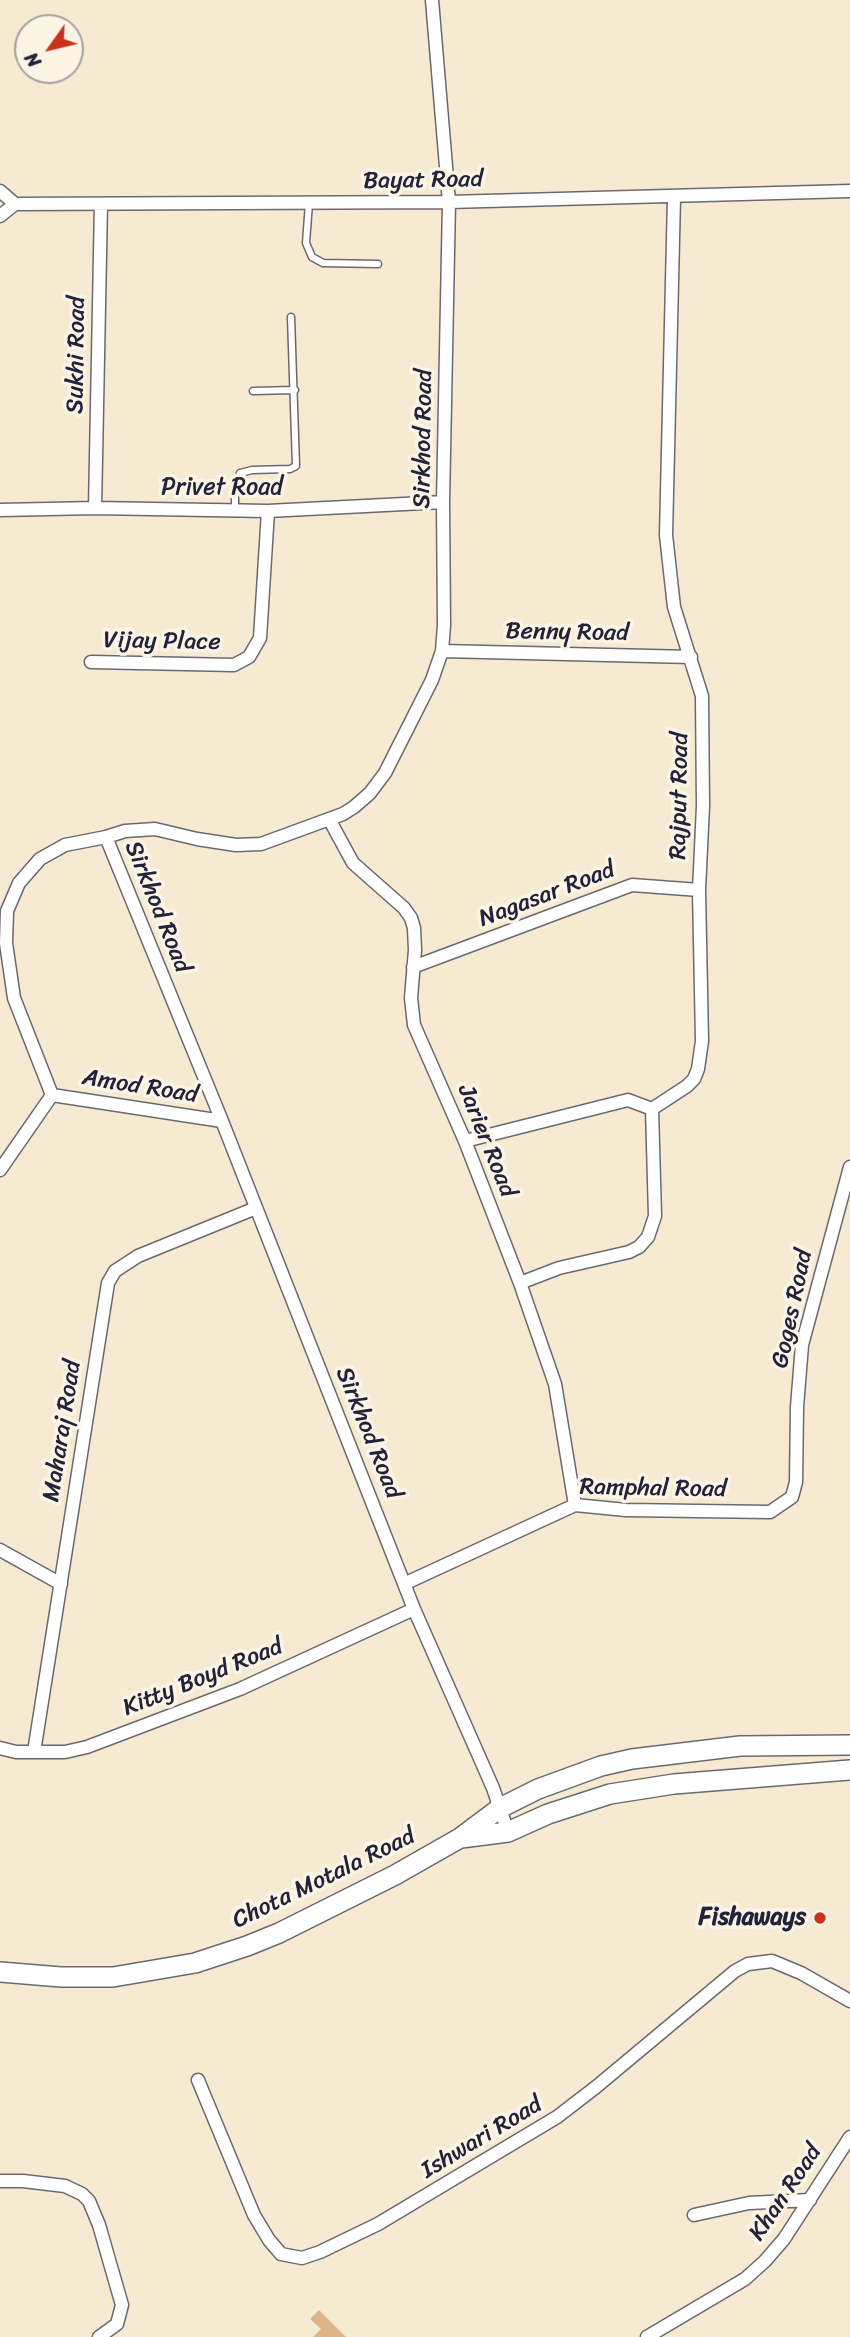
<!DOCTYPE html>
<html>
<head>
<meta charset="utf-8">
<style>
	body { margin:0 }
	#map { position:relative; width:850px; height:2337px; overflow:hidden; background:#f6ead2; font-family:Sriracha,sans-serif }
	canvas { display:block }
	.north { position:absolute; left:14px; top:14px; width:70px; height:70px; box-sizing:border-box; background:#fcf5e5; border:2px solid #a5a1a1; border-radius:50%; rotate:236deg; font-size:19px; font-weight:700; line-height:28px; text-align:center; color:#22223b }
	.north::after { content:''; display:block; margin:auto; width:24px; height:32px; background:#c8321e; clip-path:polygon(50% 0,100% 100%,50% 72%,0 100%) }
</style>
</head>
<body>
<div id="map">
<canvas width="850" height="2337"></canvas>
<div class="north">N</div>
</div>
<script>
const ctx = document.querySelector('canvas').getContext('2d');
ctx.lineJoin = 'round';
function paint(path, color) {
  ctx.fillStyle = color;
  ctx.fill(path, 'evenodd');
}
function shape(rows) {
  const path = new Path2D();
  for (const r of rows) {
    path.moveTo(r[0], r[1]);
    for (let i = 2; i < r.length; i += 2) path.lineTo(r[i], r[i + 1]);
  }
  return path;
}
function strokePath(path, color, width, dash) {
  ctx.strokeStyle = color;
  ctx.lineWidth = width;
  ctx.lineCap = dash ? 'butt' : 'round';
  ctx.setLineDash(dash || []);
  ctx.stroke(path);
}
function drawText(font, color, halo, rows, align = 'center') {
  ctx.font = font + ' Sriracha,sans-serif';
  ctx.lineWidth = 7;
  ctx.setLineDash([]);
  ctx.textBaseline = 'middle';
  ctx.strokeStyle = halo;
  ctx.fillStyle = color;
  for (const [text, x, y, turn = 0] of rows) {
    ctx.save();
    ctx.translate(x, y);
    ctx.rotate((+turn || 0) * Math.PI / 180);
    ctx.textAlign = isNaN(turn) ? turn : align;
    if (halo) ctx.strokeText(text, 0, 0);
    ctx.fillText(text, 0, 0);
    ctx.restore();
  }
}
const building = shape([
	[319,2310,346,2337,313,2337,321,2329,310,2319]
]);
const lane = shape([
	[309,203,306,243,312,257,323,263,378,264],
	[253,391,295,390],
	[235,510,235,493,240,473,252,470,290,469,296,466,291,317]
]);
const street = shape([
	[432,0,449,202,443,502,444,625,442,651,432,680,385,773,370,793,354,807,343,814,261,844,236,845,197,839,155,829,125,831,106,837,222,1121,414,1609,493,1788,508,1832],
	[0,191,15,204],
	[0,216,15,204,449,202,850,191],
	[95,508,101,204],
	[0,510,95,508,268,511,443,502],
	[442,651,691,657],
	[91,662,234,665,249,657,260,638,268,511],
	[329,819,353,863,404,908,411,918,414,928,415,950,411,998,414,1025,465,1141,520,1283,555,1384,575,1505],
	[413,967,632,885,699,890],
	[52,1095,14,998,6,943,7,911,19,883,40,859,65,845,106,837],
	[465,1141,628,1100,652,1109],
	[0,1170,52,1095,222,1121],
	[520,1283,559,1268,629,1252,639,1247,648,1237,655,1216,652,1109,687,1086,694,1079,698,1069,702,1041,699,890,703,806,702,696,674,607,666,535,674,197],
	[0,1550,61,1584],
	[406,1583,575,1505,626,1510,770,1512,792,1497,796,1482,797,1407,802,1345,850,1167],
	[0,1748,16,1752,65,1752,87,1747,240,1689,414,1609],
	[34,1752,108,1283,115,1271,138,1256,256,1208],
	[198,2080,254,2215,269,2240,281,2254,302,2258,320,2252,378,2224,557,2117,596,2087,735,1971,748,1964,772,1961,801,1973,850,2001],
	[0,2181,23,2181,65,2186,82,2194,89,2201,99,2225,122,2305,117,2324,99,2337],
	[694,2215,749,2203,810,2200],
	[647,2337,745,2279,765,2261,784,2239,850,2137]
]);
const secondary = shape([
	[461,1838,508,1832,548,1814,610,1794,674,1784,850,1770],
	[0,1972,61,1977,113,1977,195,1963,247,1946,279,1933,395,1875,460,1838,500,1808,538,1789,601,1766,632,1759,740,1746,850,1745]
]);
const markers = [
	[820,1918,7,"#c8321e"]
];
const streetNames = [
	["Bayat Road",423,181,-1],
	["Sukhi Road",77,355,-89],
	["Sirkhod Road",424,439,-89],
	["Privet Road",222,488],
	["Benny Road",567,633,1],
	["Vijay Place",162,642,1],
	["Rajput Road",680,796,-89],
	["Nagasar Road",547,895,-21],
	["Sirkhod Road",157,907,68],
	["Amod Road",140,1087,9],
	["Jarier Road",486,1141,68],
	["Goges Road",793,1309,-78],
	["Maharaj Road",63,1431,-81],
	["Sirkhod Road",368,1433,68],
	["Ramphal Road",653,1489,1],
	["Kitty Boyd Road",203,1678,-22],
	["Chota Motala Road",324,1879,-26],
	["Ishwari Road",482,2138,-31],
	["Khan Road",786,2193,-56]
];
const poiNames = [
	["Fishaways",806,1918]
];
paint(building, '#ddb588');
strokePath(lane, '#6c6870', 9);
strokePath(street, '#6c6870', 15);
strokePath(secondary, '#6c6870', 22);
strokePath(lane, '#fff', 6);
strokePath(street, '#fff', 12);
strokePath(secondary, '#fff', 19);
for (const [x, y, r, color] of markers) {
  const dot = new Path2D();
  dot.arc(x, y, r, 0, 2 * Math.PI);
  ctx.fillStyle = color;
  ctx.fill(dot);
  strokePath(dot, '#fcf5e5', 2.5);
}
drawText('24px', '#22223b', '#fcf5e5', streetNames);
drawText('bold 24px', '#22223b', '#fcf5e5', poiNames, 'right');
</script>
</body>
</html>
